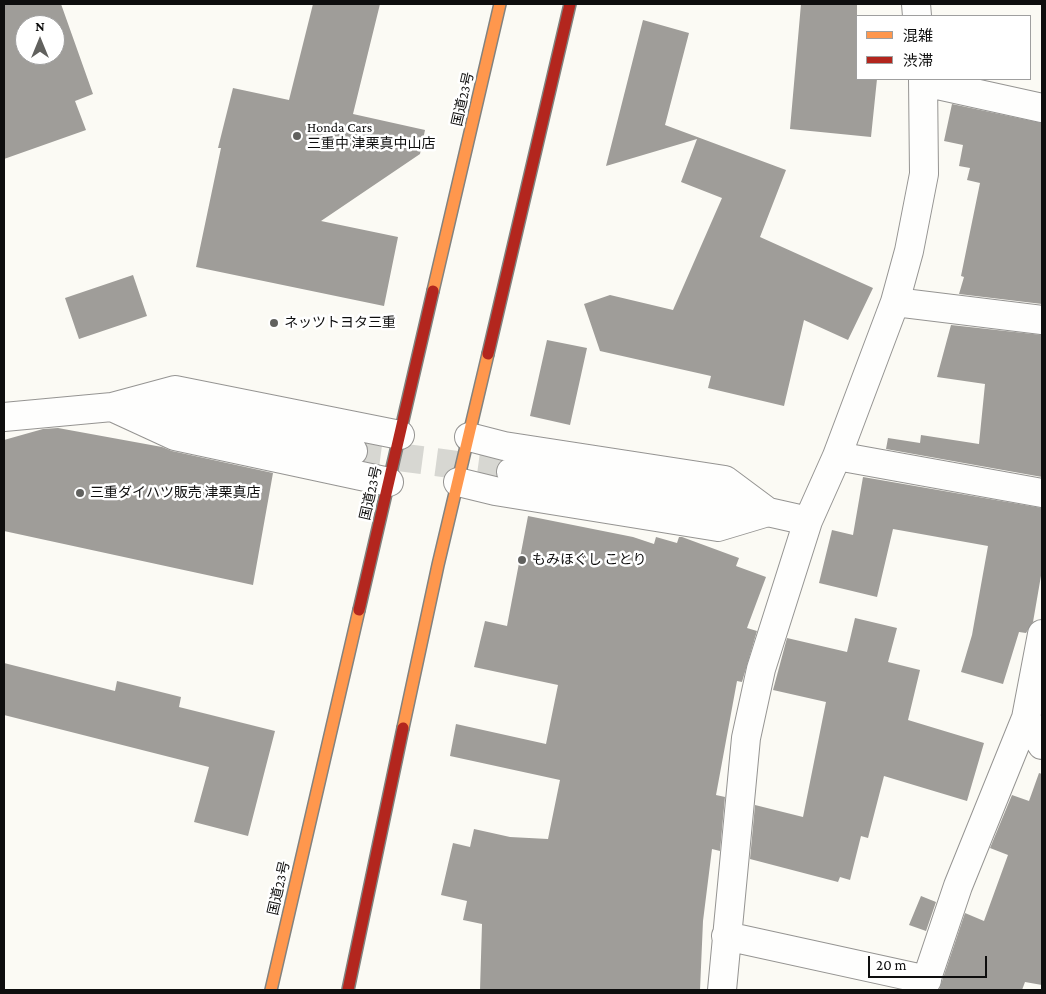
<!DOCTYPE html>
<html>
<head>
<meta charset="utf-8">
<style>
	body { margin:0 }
	#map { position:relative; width:1046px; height:994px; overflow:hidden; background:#fbfaf4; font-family:"Crimson Pro","Noto Sans JP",serif }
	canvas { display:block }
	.frame { position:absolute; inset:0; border:5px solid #0e0e0e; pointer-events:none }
	.legend { position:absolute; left:856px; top:15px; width:175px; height:65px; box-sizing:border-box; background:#fff; border:1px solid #9f9f9f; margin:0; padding:6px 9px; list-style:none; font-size:15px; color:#0e0e0e }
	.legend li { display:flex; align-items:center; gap:10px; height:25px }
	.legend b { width:25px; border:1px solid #9f9f9f }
	.north { position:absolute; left:15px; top:15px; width:50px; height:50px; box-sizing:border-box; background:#fff; border:1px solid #9f9f9f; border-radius:50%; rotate:0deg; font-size:14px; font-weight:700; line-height:20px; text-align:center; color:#0e0e0e }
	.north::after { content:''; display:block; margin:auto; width:18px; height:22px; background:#61615e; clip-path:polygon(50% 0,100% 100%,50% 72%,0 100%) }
	.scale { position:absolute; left:868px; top:956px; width:119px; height:22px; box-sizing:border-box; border:2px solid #0e0e0e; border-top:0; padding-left:6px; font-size:15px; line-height:18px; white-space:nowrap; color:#0e0e0e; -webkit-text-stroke:4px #fff; paint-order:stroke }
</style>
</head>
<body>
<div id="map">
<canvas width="1046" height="994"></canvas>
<div class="frame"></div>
<ul class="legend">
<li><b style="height:6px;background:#ff974d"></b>混雑</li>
<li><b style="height:6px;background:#b3261e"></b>渋滞</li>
</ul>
<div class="north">N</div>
<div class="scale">20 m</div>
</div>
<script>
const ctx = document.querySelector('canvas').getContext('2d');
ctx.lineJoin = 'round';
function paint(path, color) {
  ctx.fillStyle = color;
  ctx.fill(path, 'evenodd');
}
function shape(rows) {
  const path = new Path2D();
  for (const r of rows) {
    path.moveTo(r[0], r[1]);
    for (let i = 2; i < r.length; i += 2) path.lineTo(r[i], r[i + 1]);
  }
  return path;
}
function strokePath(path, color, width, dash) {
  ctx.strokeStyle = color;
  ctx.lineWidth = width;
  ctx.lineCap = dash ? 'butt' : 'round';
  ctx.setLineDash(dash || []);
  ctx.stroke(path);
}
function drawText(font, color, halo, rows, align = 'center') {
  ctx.font = font + ' "Crimson Pro","Noto Sans JP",serif';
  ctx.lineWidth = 5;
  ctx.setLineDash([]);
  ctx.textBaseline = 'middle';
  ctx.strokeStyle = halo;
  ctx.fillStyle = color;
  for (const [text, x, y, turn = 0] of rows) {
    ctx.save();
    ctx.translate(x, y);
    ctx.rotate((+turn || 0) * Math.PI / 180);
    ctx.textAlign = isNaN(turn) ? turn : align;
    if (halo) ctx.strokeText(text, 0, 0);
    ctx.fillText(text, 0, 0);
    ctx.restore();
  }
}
const building = shape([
	[4,4,61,4,93,94,75,101,86,130,4,159],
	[25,25,55,25,55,55,25,55],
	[313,4,380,4,353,114,425,130,420,154,321,221,398,237,384,306,196,267,221,148,218,148,233,88,289,100],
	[801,4,857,4,857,79,877,79,871,137,790,129],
	[643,20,689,33,665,125,786,170,760,237,873,288,848,340,804,320,784,406,708,388,711,376,600,351,584,304,610,295,673,310,722,198,681,182,697,139,606,166],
	[952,104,1042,123,1042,304,959,294,964,277,961,276,980,183,967,180,970,168,959,166,963,145,944,141],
	[133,275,147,316,79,339,65,298],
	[951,325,1042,335,1042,477,886,449,888,438,920,443,921,435,979,444,985,384,937,377],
	[547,340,587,348,570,425,530,416],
	[58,428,162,447,172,451,273,473,253,585,4,531,4,440,43,429],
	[863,477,1042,508,1042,570,1033,622,1026,633,1019,632,1003,684,961,672,972,635,988,546,893,529,877,597,819,583,832,530,853,535],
	[528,516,633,537,654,544,656,537,677,543,679,537,682,537,739,558,736,566,766,577,747,628,757,631,742,682,737,681,716,795,725,797,720,851,712,849,703,921,700,990,480,990,482,924,463,920,467,901,441,895,453,843,470,847,474,829,510,837,548,839,560,780,450,756,456,724,546,744,558,685,474,667,485,621,507,626],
	[855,618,897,628,888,662,920,670,908,720,984,743,967,801,884,776,868,838,861,836,850,880,840,877,838,882,750,859,755,805,803,817,826,702,773,690,787,638,847,652],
	[4,663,115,691,117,681,181,697,179,707,275,731,248,836,194,822,209,767,4,715],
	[1039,773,1042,774,1042,985,1025,982,1022,990,939,990,965,913,984,921,1008,855,990,848,1012,795,1029,801],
	[921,896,936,902,926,931,909,925]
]);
const streetTunnel = shape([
	[353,451,511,472]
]);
const street = shape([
	[916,4,917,16],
	[924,82,1042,108],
	[895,302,1042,320],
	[112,407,175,436,389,482],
	[131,409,177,413,353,451],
	[4,417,112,407,175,390,400,435],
	[469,437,504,446,725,480,768,512],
	[837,456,1042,493],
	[511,472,768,512,808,521],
	[458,482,495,491,718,527,768,512],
	[1026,718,1042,745],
	[726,936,927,980],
	[722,990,746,738,761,669,808,521,837,456,895,302,909,251,924,174,923,79],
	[923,990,958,886,1026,718,1042,634]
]);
const slow = shape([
	[433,291,500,4],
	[403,728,438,565,488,354],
	[271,990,359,610]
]);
const jam = shape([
	[488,354,570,4],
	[359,610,433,291],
	[348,990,403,728]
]);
const markers = [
	[297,136,5,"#61615e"],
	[274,323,5,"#61615e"],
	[80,493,5,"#61615e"],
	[522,560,5,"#61615e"]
];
const streetNames = [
	["国道23号",463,99,-77],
	["国道23号",371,493,-77],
	["国道23号",279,888,-77]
];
const poiNames = [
	["Honda Cars",307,128],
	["三重中 津栗真中山店",307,144],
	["ネッツトヨタ三重",284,323],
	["三重ダイハツ販売 津栗真店",90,493],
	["もみほぐし ことり",532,560]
];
paint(building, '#9f9d99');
strokePath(streetTunnel, '#d7d7d2', 28, [28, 14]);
strokePath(street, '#959492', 30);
strokePath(slow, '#82827f', 14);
strokePath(jam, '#82827f', 14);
strokePath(street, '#fefefd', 28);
strokePath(slow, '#ff974d', 11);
strokePath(jam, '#b3261e', 11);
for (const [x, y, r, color] of markers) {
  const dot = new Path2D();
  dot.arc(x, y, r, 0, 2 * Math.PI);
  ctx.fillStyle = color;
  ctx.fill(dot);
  strokePath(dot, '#fff', 2);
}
drawText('14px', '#0e0e0e', '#fff', streetNames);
drawText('14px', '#0e0e0e', '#fff', poiNames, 'left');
</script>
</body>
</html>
